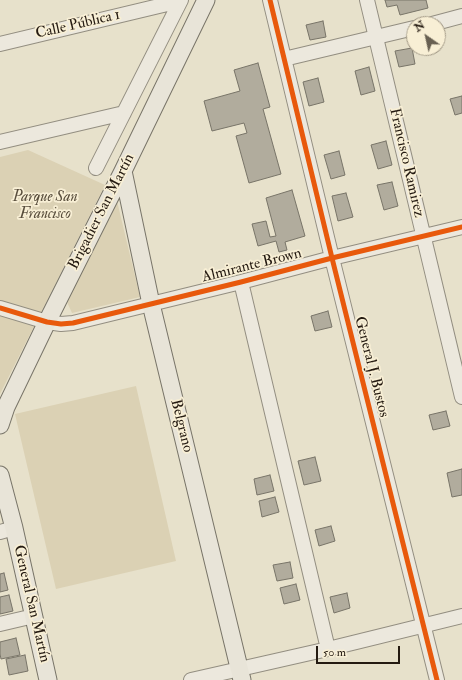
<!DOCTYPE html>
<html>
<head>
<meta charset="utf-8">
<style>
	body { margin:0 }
	#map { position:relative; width:462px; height:680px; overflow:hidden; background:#e7e1cb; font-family:"IM FELL Double Pica",serif }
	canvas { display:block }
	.north { position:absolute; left:406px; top:16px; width:40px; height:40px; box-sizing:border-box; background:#f8efd5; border:1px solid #a39a87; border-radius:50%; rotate:326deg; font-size:11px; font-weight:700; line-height:16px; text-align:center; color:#241a11 }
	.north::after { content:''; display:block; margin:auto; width:14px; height:18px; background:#686052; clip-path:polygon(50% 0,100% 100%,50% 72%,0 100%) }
	.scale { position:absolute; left:316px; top:646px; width:84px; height:18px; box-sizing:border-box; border:2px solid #241a11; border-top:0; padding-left:5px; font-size:12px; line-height:14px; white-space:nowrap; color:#241a11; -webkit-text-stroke:3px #f8efd5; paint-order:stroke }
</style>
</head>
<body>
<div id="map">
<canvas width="462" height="680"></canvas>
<div class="north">N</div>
<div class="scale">50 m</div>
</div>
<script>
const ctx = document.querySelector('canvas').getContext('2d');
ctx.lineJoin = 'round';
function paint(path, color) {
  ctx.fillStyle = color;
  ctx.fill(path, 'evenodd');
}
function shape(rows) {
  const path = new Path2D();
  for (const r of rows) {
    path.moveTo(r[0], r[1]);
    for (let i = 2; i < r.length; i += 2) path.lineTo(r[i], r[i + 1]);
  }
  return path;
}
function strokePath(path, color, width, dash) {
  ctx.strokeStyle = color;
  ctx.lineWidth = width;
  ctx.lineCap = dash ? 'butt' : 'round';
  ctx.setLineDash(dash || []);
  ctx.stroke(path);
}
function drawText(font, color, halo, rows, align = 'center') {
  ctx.font = font + ' "IM FELL Double Pica",serif';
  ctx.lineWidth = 3.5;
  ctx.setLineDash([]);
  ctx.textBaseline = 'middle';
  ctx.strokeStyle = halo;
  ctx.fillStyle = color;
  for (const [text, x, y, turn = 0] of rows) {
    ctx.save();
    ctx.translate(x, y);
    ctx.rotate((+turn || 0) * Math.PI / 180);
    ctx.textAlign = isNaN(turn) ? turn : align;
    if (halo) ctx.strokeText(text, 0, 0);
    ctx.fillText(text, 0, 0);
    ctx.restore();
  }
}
const green = shape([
	[28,150,105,185,0,394,0,157],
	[117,201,140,297,72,313,67,302],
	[136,386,176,561,56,589,15,414]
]);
const building = shape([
	[385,0,426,0,428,8,400,15,397,5,387,7,385,0],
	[323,21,326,37,310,40,306,25,323,21],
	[412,48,415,64,399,67,395,51,412,48],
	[258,63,270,107,263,109,281,174,249,183,236,136,247,133,244,123,212,131,204,101,240,91,234,70,258,63],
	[369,67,375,91,361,95,355,71,369,67],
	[318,78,324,102,309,106,303,82,318,78],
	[462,96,462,113,455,115,450,99,462,96],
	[386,141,392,165,378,169,371,145,386,141],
	[339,151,345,175,331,179,324,155,339,151],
	[392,182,398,206,384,210,377,185,392,182],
	[292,190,305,236,285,242,287,250,279,252,276,241,258,246,252,224,266,221,270,237,276,236,266,198,292,190],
	[346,193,353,217,338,221,332,196,346,193],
	[328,311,332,327,315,331,311,316,328,311],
	[446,411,450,426,433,430,429,415,446,411],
	[315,457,321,481,304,485,298,461,315,457],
	[462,469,462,495,452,497,447,473,462,469],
	[270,475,274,491,257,495,254,479,270,475],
	[275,497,279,512,262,517,259,501,275,497],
	[331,526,335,541,319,546,315,530,331,526],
	[290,562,293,578,277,581,273,565,290,562],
	[4,573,8,590,0,592,0,574,4,573],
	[296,584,300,600,284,604,280,588,296,584],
	[347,593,350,608,334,613,330,597,347,593],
	[9,595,13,611,0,614,0,597,9,595],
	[16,638,20,655,1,659,0,654,0,642,16,638],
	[25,655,28,671,9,675,6,659,25,655]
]);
const minor = shape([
	[270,0,332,258,437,680],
	[367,0,462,397],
	[432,24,462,16],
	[0,44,180,1],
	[284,59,414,28],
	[0,142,124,113],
	[96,168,181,0],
	[241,282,328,649],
	[0,308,47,322,61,324,73,323,241,282,332,258,462,227],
	[0,532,14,528],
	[0,624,34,616],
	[191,680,328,649,462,616]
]);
const major = shape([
	[123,171,151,304,242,680],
	[0,425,6,407,47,322,123,171,206,0],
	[0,475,14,528,48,680]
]);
const cycleway = shape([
	[270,0,332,258,437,680],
	[0,308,47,322,61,324,73,323,241,282,332,258,462,227]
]);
const streetNames = [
	["Calle Pública 1",78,25,-13],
	["Francisco Ramirez",406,163,77],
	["Brigadier San Martín",102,212,-63],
	["Almirante Brown",252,266,-14],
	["General J. Bustos",371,367,76],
	["Belgrano",181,426,76],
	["General San Martín",31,604,77]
];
const parkNames = [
	["Parque San",45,198],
	["Francisco",45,215]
];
paint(green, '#dbd1b4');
paint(building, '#b1ac9d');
strokePath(building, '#787468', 1);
strokePath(minor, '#938e81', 16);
strokePath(major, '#787468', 19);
strokePath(minor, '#ece8dd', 14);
strokePath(major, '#e8e4d8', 17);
strokePath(cycleway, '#e8590c', 5);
drawText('15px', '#241a11', '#f8efd5', streetNames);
drawText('italic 15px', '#584d3c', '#f8efd5', parkNames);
</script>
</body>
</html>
